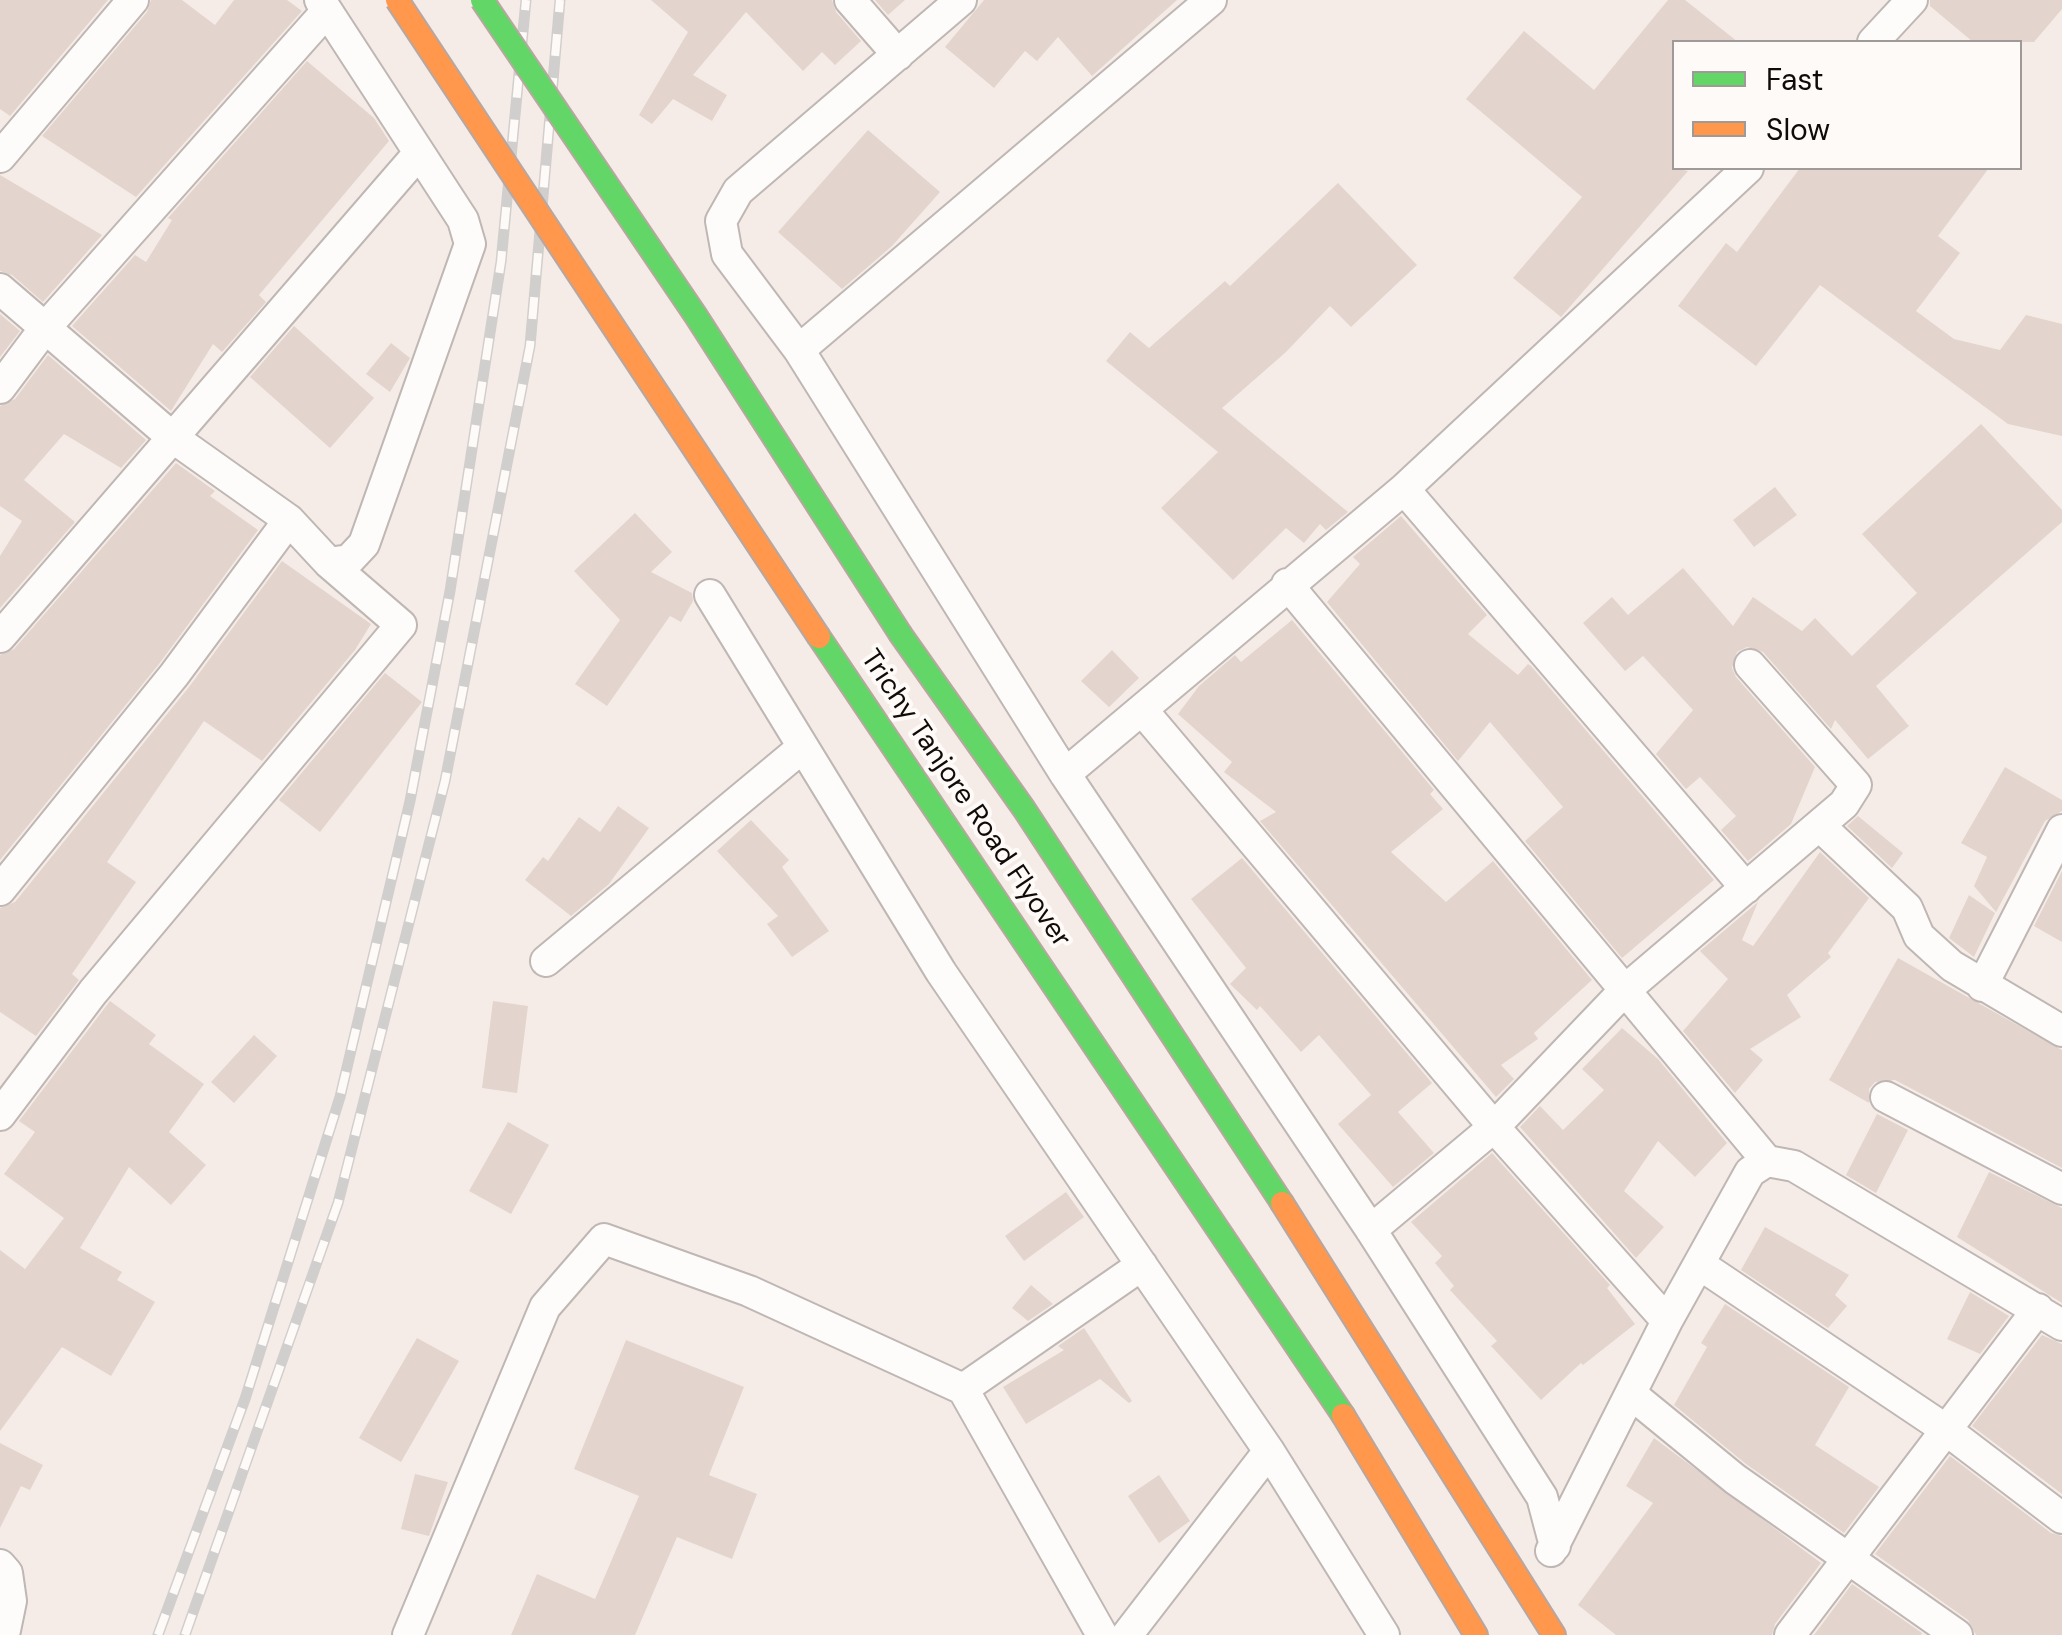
<!DOCTYPE html>
<html>
<head>
<meta charset="utf-8">
<style>
	body { margin:0 }
	#map { position:relative; width:2062px; height:1635px; overflow:hidden; background:#f6ece7; font-family:"DM Sans",sans-serif }
	canvas { display:block }
	.legend { position:absolute; left:1672px; top:40px; width:350px; height:130px; box-sizing:border-box; background:#fefaf8; border:2px solid #9f9a98; margin:0; padding:12px 18px; list-style:none; font-size:30px; color:#100a08 }
	.legend li { display:flex; align-items:center; gap:20px; height:50px }
	.legend b { width:50px; border:2px solid #9f9a98 }
</style>
</head>
<body>
<div id="map">
<canvas width="2062" height="1635"></canvas>
<ul class="legend">
<li><b style="height:12px;background:#63d668"></b>Fast</li>
<li><b style="height:12px;background:#ff974d"></b>Slow</li>
</ul>
</div>
<script>
const ctx = document.querySelector('canvas').getContext('2d');
ctx.lineJoin = 'round';
function paint(path, color) {
  ctx.fillStyle = color;
  ctx.fill(path, 'evenodd');
}
function shape(rows) {
  const path = new Path2D();
  for (const r of rows) {
    path.moveTo(r[0], r[1]);
    for (let i = 2; i < r.length; i += 2) path.lineTo(r[i], r[i + 1]);
  }
  return path;
}
function strokePath(path, color, width, dash) {
  ctx.strokeStyle = color;
  ctx.lineWidth = width;
  ctx.lineCap = dash ? 'butt' : 'round';
  ctx.setLineDash(dash || []);
  ctx.stroke(path);
}
function drawText(font, color, halo, rows, align = 'center') {
  ctx.font = font + ' "DM Sans",sans-serif';
  ctx.lineWidth = 8;
  ctx.setLineDash([]);
  ctx.textBaseline = 'middle';
  ctx.strokeStyle = halo;
  ctx.fillStyle = color;
  for (const [text, x, y, turn = 0] of rows) {
    ctx.save();
    ctx.translate(x, y);
    ctx.rotate((+turn || 0) * Math.PI / 180);
    ctx.textAlign = isNaN(turn) ? turn : align;
    if (halo) ctx.strokeText(text, 0, 0);
    ctx.fillText(text, 0, 0);
    ctx.restore();
  }
}
const building = shape([
	[0,0,108,0,10,116,0,109],
	[151,0,182,0,215,25,234,0,287,0,302,11,136,197,42,136,147,12],
	[651,0,832,0,836,12,861,41,835,65,822,52,803,71,746,12,693,75,727,95,712,121,673,99,652,124,639,115,688,32],
	[875,0,905,0,888,15],
	[984,0,1177,0,1092,76,1058,37,1037,61,1025,51,994,88,945,47],
	[1668,0,1685,0,1738,42,1674,42,1674,168,1688,171,1561,317,1513,278,1582,197,1466,99,1524,31,1594,90],
	[1930,0,2062,0,2062,9,2034,42,1973,42,1930,6],
	[307,61,374,118,389,141,259,295,266,302,222,352,213,344,171,411,72,326,135,255,146,262,172,220,168,218],
	[868,130,940,192,892,246,842,289,778,232],
	[1800,168,1989,168,1938,236,1960,253,1916,311,1954,339,2000,350,2026,315,2062,324,2062,436,2008,424,1820,285,1756,366,1678,306,1726,243,1737,252],
	[0,175,102,235,43,302,12,275,0,271],
	[1338,183,1417,265,1351,327,1330,306,1286,352,1222,408,1348,512,1326,530,1320,524,1304,543,1286,528,1233,580,1161,508,1218,452,1106,361,1130,332,1149,348,1225,281,1230,286],
	[0,314,20,331,0,357],
	[294,326,374,398,330,448,250,377],
	[391,343,410,358,390,392,366,374],
	[48,355,146,440,121,468,64,434,24,480,75,522,0,608,0,556,22,521,0,506,0,406,15,399],
	[1981,424,2062,510,2062,522,1876,686,1909,726,1868,759,1835,720,1831,729,1763,652,1747,647,1737,652,1732,668,1736,677,1815,767,1791,824,1748,861,1721,830,1736,816,1700,777,1686,789,1656,754,1693,710,1643,656,1625,671,1583,623,1612,597,1628,615,1683,568,1733,626,1753,597,1802,631,1815,618,1852,656,1917,593,1862,534],
	[176,463,215,491,210,496,258,530,159,664,0,860,0,655,14,649],
	[1775,487,1797,515,1754,547,1733,520],
	[635,513,672,552,651,572,692,593,693,601,681,622,670,616,607,706,575,684,620,620,574,571],
	[1401,516,1487,615,1468,634,1518,675,1528,664,1531,666,1714,880,1622,958,1525,841,1563,807,1490,722,1458,761,1327,602,1360,564,1353,557],
	[282,561,371,624,355,650,262,761,204,721,107,862,136,882,72,974,79,980,36,1036,0,1012,0,908,15,902,189,687],
	[1292,620,1434,790,1430,794,1443,809,1391,852,1446,902,1493,861,1592,980,1534,1033,1538,1039,1501,1065,1514,1079,1496,1097,1260,821,1276,812,1224,772,1232,762,1178,714,1199,686,1235,655,1241,662],
	[1112,650,1139,678,1109,707,1081,681],
	[385,673,422,702,320,832,279,800],
	[2005,767,2062,800,2062,811,2045,821,1996,912,1974,886,1987,857,1961,843],
	[618,806,649,828,609,884,571,916,525,880,543,857,548,861,579,817,600,832],
	[1858,816,1903,853,1892,868,1847,826],
	[751,820,789,860,782,867,829,931,792,957,767,924,778,916,717,851],
	[1820,852,1869,898,1828,953,1831,957,1787,995,1801,1017,1750,1049,1763,1060,1735,1093,1683,1031,1728,979,1700,951,1758,902,1742,940,1753,946],
	[1242,858,1432,1083,1398,1112,1434,1153,1393,1187,1338,1124,1371,1095,1319,1035,1301,1052,1260,1006,1257,1010,1230,984,1246,968,1191,899],
	[2062,871,2062,942,2034,926],
	[1969,895,1995,913,1974,957,1949,938],
	[1898,958,2062,1050,2062,1168,1895,1080,1875,1082,1869,1089,1869,1103,1829,1080],
	[110,1001,156,1035,149,1044,204,1084,169,1132,206,1165,171,1205,129,1167,80,1248,122,1272,117,1280,155,1302,111,1376,62,1347,0,1431,0,1250,25,1269,64,1218,4,1174,35,1132,19,1121],
	[493,1001,528,1006,517,1093,482,1088],
	[1622,1028,1658,1059,1727,1143,1695,1177,1658,1141,1624,1191,1664,1227,1636,1258,1520,1127,1540,1106,1563,1130,1604,1090,1582,1069],
	[254,1035,277,1056,234,1103,211,1082],
	[1877,1114,1908,1130,1876,1193,1846,1175],
	[508,1122,549,1145,511,1214,469,1191],
	[1492,1153,1610,1285,1607,1288,1635,1324,1583,1365,1581,1363,1541,1400,1491,1346,1497,1341,1450,1290,1454,1286,1435,1263,1442,1256,1411,1222],
	[1989,1172,2062,1208,2062,1303,1957,1237],
	[1066,1192,1084,1217,1024,1261,1005,1236],
	[1765,1227,1849,1275,1835,1295,1847,1306,1828,1328,1741,1270],
	[1031,1285,1053,1304,1028,1321,1012,1308],
	[1970,1292,2009,1316,1980,1354,1947,1339],
	[1725,1304,1849,1387,1815,1445,1879,1487,1844,1533,1746,1464,1674,1405,1707,1347,1701,1343],
	[1084,1328,1132,1401,1129,1403,1100,1379,1026,1424,1003,1387,1064,1350,1058,1346],
	[2042,1335,2062,1344,2062,1494,1972,1426],
	[417,1338,459,1361,401,1462,359,1438],
	[626,1340,744,1387,709,1475,757,1494,732,1559,677,1537,635,1635,511,1635,537,1574,595,1599,639,1496,574,1469],
	[1654,1438,1821,1563,1775,1624,1772,1635,1616,1635,1578,1605,1653,1503,1626,1486],
	[0,1443,43,1465,30,1490,21,1486,0,1528],
	[1950,1456,2051,1533,2062,1536,2062,1635,1976,1635,1968,1620,1875,1554],
	[415,1474,448,1482,429,1536,401,1529],
	[1159,1475,1190,1521,1159,1543,1128,1496],
	[1852,1584,1922,1633,1921,1635,1814,1635]
]);
const street = shape([
	[850,0,898,55],
	[961,0,738,191,721,221,727,254,799,350,1065,774,1371,1230,1542,1497,1555,1546],
	[1873,42,1912,0],
	[0,157,133,0],
	[0,289,172,437,289,520,329,563,349,560,364,544,470,244,463,220,320,0],
	[799,350,1211,0],
	[0,388,45,328,327,11],
	[1404,489,1746,888],
	[1287,584,1767,1161],
	[710,595,941,972,1269,1451,1384,1635],
	[0,637,419,153],
	[1143,711,1494,1127,1667,1321],
	[1065,774,1404,489,1748,168],
	[1821,827,1907,908,1919,936,1952,966,2062,1031],
	[0,890,174,675,289,520],
	[546,961,803,747],
	[1982,986,2062,830],
	[1886,1097,2062,1189],
	[0,1115,93,992,401,625,329,563],
	[1371,1230,1494,1127,1624,991,1844,804,1856,785,1750,665],
	[1699,1264,1945,1429,2062,1518],
	[963,1389,1142,1265],
	[1631,1394,1735,1479,1957,1635],
	[1551,1551,1667,1321,1750,1172,1767,1161,1794,1166,2062,1325],
	[0,1565,7,1573,11,1601,4,1635],
	[408,1635,545,1307,604,1239,749,1291,963,1389,1102,1635],
	[1127,1635,1269,1451],
	[1790,1635,2038,1309]
]);
const fast = shape([
	[901,635,1024,809,1282,1203],
	[819,637,1343,1415]
]);
const slow = shape([
	[1282,1203,1554,1635],
	[1343,1415,1476,1635]
]);
const rail = shape([
	[158,1635,245,1399,340,1097,410,801,450,591,501,262,526,0],
	[185,1635,338,1203,445,781,530,346,560,0]
]);
const fastBridge = shape([
	[482,0,696,316,901,635]
]);
const slowBridge = shape([
	[397,0,819,637]
]);
const streetNames = [
	["Trichy Tanjore Road Flyover",965,799,56]
];
paint(building, '#e3d4cd');
strokePath(street, '#bfb7b4', 34);
strokePath(fast, '#b8a7a0', 26);
strokePath(slow, '#b8a7a0', 26);
strokePath(street, '#fefcfb', 30);
strokePath(fast, '#63d668', 22);
strokePath(slow, '#ff974d', 22);
strokePath(rail, '#d1cfce', 11);
strokePath(rail, '#fefaf8', 8, [22]);
strokePath(fastBridge, '#b8a7a0', 26, []);
strokePath(slowBridge, '#b8a7a0', 26, []);
strokePath(fastBridge, '#63d668', 22);
strokePath(slowBridge, '#ff974d', 22);
drawText('28px', '#100a08', '#fefaf8', streetNames);
</script>
</body>
</html>
